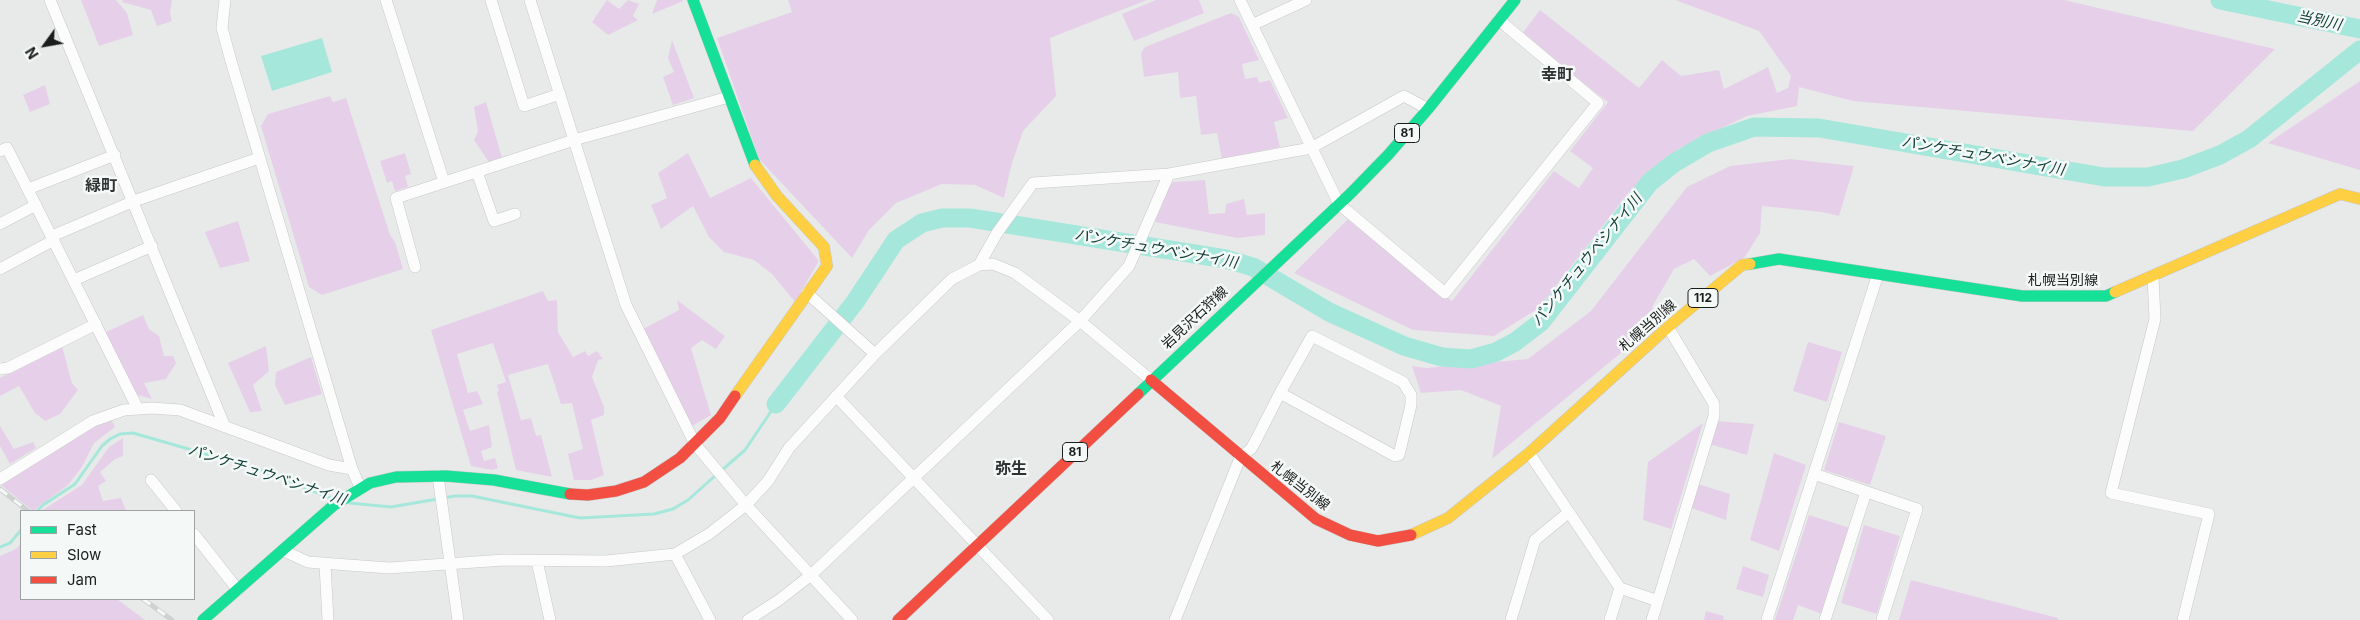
<!DOCTYPE html>
<html>
<head>
<meta charset="utf-8">
<style>
	body { margin:0 }
	#map { position:relative; width:2360px; height:620px; overflow:hidden; background:#e8eae9; font-family:Inter,sans-serif }
	canvas { display:block }
	.legend { position:absolute; left:20px; top:510px; width:175px; height:90px; box-sizing:border-box; background:#f4f9f8; border:1px solid #9da1a0; margin:0; padding:6px 9px; list-style:none; font-size:15px; color:#1b1d1c }
	.legend li { display:flex; align-items:center; gap:10px; height:25px }
	.legend b { width:25px; border:1px solid #9da1a0 }
	.north { position:absolute; left:20px; top:20px; width:50px; height:50px; -webkit-text-stroke:4px #f4f9f8; paint-order:stroke; rotate:238deg; font-size:14px; font-weight:700; line-height:20px; text-align:center; color:#1b1d1c }
	.north::after { content:''; display:block; margin:auto; width:18px; height:22px; background:#1b1d1c; clip-path:polygon(50% 0,100% 100%,50% 72%,0 100%) }
</style>
</head>
<body>
<div id="map">
<canvas width="2360" height="620"></canvas>
<ul class="legend">
<li><b style="height:6px;background:#16e098"></b>Fast</li>
<li><b style="height:6px;background:#ffcf43"></b>Slow</li>
<li><b style="height:6px;background:#f24e42"></b>Jam</li>
</ul>
<div class="north">N</div>
</div>
<script>
const ctx = document.querySelector('canvas').getContext('2d');
ctx.lineJoin = 'round';
function paint(path, color) {
  ctx.fillStyle = color;
  ctx.fill(path, 'evenodd');
}
function shape(rows) {
  const path = new Path2D();
  for (const r of rows) {
    path.moveTo(r[0], r[1]);
    for (let i = 2; i < r.length; i += 2) path.lineTo(r[i], r[i + 1]);
  }
  return path;
}
function strokePath(path, color, width, dash) {
  ctx.strokeStyle = color;
  ctx.lineWidth = width;
  ctx.lineCap = dash ? 'butt' : 'round';
  ctx.setLineDash(dash || []);
  ctx.stroke(path);
}
function drawText(font, color, halo, rows, align = 'center') {
  ctx.font = font + ' Inter,"Noto Sans JP",sans-serif';
  ctx.lineWidth = 5;
  ctx.setLineDash([]);
  ctx.textBaseline = 'middle';
  ctx.strokeStyle = halo;
  ctx.fillStyle = color;
  for (const [text, x, y, turn = 0] of rows) {
    ctx.save();
    ctx.translate(x, y);
    ctx.rotate((+turn || 0) * Math.PI / 180);
    ctx.textAlign = isNaN(turn) ? turn : align;
    if (halo) ctx.strokeText(text, 0, 0);
    ctx.fillText(text, 0, 0);
    ctx.restore();
  }
}
const green = shape([
	[81,0,116,0,127,13,133,35,99,46],
	[123,0,172,0,170,13,172,21,157,26,151,10,122,2],
	[607,0,619,9,628,0,639,4,633,16,638,20,608,35,592,22],
	[657,0,683,0,683,1,652,14],
	[788,0,1147,0,1050,38,1056,96,1023,131,1011,166,1004,198,975,185,942,184,896,203,869,230,852,258,759,159,717,38,792,12],
	[1156,0,1199,0,1204,13,1134,41,1122,14],
	[1675,0,2064,0,2275,49,2193,131,1853,101,1799,87,1797,106,1747,116,1678,149,1629,192,1539,308,1494,336,1413,330,1294,273,1348,219,1452,301,1554,171,1579,188,1593,168,1570,151,1608,102,1521,35,1540,10,1639,88,1662,60,1681,76,1719,70,1724,89,1768,67,1777,93,1788,88,1791,76,1759,31],
	[1231,13,1239,17,1259,60,1242,64,1245,79,1257,77,1259,83,1270,80,1288,118,1274,122,1280,147,1222,159,1217,133,1201,135,1196,96,1180,98,1178,72,1144,77,1141,53,1145,47],
	[672,40,694,98,673,105,663,77,674,72,668,58],
	[2360,81,2360,170,2268,143],
	[45,85,50,104,30,112,23,95],
	[330,96,333,102,346,98,390,235,395,242,403,269,322,295,309,287,261,126,268,114],
	[486,102,502,158,489,162,474,140,478,131,474,107],
	[405,153,411,174,405,176,408,187,395,191,392,181,387,183,380,161],
	[688,153,710,198,751,178,819,261,795,302,772,274,754,260,724,252,709,237,693,206,661,229,651,205,667,198,658,173],
	[1790,159,1854,166,1839,216,1822,212,1762,206,1760,233,1744,258,1710,276,1694,259,1674,269,1652,307,1661,320,1492,459,1501,406,1461,390,1421,393,1412,366,1426,368,1528,359,1591,311,1687,187,1730,166],
	[1205,180,1209,214,1225,213,1226,204,1244,199,1247,215,1265,213,1265,235,1237,238,1155,222,1168,188,1173,182],
	[238,221,250,261,220,268,205,232],
	[543,291,548,301,557,300,558,332,573,357,585,351,588,356,597,351,603,359,598,360,592,377,604,407,604,415,591,420,604,475,591,480,574,480,568,454,583,449,572,403,561,404,548,364,508,375,521,420,531,418,536,436,541,435,552,477,516,470,497,392,499,391,497,385,506,382,493,343,457,354,468,393,477,391,483,404,463,410,470,431,489,425,492,447,481,451,484,461,495,458,498,468,492,470,471,466,431,330],
	[677,300,725,336,716,349,702,340,691,348,711,415,692,426,643,329,679,310],
	[143,315,149,329,159,336,164,356,173,356,176,363,166,379,144,383,152,399,138,395,119,364,104,333],
	[1808,342,1842,352,1827,402,1793,391],
	[62,346,72,383,78,390,60,414,45,421,35,413,19,386,0,396,0,378],
	[266,346,269,371,253,385,262,411,250,412,228,363],
	[311,357,322,394,285,405,275,385,276,372],
	[111,419,115,427,94,443,82,467,68,485,33,511,1,485,88,430],
	[1716,421,1754,424,1747,455,1709,444],
	[1839,422,1886,436,1870,485,1824,470],
	[1703,423,1671,529,1643,520,1648,462],
	[0,426,14,449,33,442,36,448,10,464,0,446],
	[123,438,123,456,115,459,100,472,106,481,98,486,103,501,121,498,126,511,41,511,82,485,109,447],
	[1774,453,1806,465,1779,551,1750,540],
	[1698,484,1730,494,1726,520,1691,508],
	[1809,515,1850,528,1822,614,1798,605,1793,620,1775,620],
	[1864,525,1900,536,1877,614,1841,603],
	[21,543,21,599,117,599,145,620,0,620,0,556,16,549],
	[1743,566,1769,575,1763,597,1736,589],
	[1911,580,2058,618,2058,620,1899,620],
	[1706,611,1724,616,1723,620,1704,620]
]);
const water = shape([
	[322,38,332,72,272,91,261,56]
]);
const stream = shape([
	[721,471,745,450,776,404],
	[349,503,391,507,455,496,472,496,580,518,654,514,673,509,688,500,716,475],
	[37,511,43,505,75,484,102,446,110,439,120,434,133,433,258,469,333,499],
	[0,547,10,543,21,530]
]);
const river = shape([
	[2220,0,2360,29],
	[776,404,855,302,896,240,922,223,942,218,970,218,1226,259,1253,267,1329,312,1404,346,1442,357,1471,359,1496,352,1515,342,1541,322,1650,182,1674,163,1708,143,1754,127,1819,128,2104,177,2148,177,2183,169,2220,155,2249,139,2360,50]
]);
const street = shape([
	[50,0,225,427],
	[225,0,222,28,231,61,352,469,360,487],
	[386,0,444,182],
	[491,0,524,106,560,94],
	[530,0,626,305,695,444,746,505,852,620],
	[1240,0,1339,204,1445,293,1598,103,1499,20],
	[1252,25,1306,0],
	[0,151,7,148,138,409],
	[477,172,494,221,515,214],
	[28,189,115,155],
	[0,224,36,205],
	[52,236,134,201,259,158],
	[979,265,997,233,1033,183,1169,174,1311,148,1404,96,1428,109],
	[415,267,396,198,574,140,729,97],
	[0,269,54,240],
	[2153,276,2155,319,2111,493,2209,514,2183,620],
	[74,280,152,246],
	[807,293,875,354],
	[0,369,8,368,96,324],
	[836,396,1048,620],
	[1529,453,1620,588,1658,601],
	[1814,474,1917,509,1882,620],
	[438,476,458,620],
	[0,479,93,421,124,410,152,408,180,410,329,465,352,469],
	[151,480,176,511],
	[194,534,238,590],
	[284,551,308,562,389,568,504,560,606,561,675,554,709,534,746,505,768,481,789,448,875,354,952,279,979,265,993,264,1015,273,1080,321,1151,380],
	[675,554,710,620],
	[537,561,550,620],
	[325,565,328,620],
	[748,620,779,600,811,575,1080,321,1129,266,1169,174],
	[1175,620,1240,458,1251,449,1256,440,1280,393,1312,336,1403,382,1411,395,1411,405,1399,455,1395,456,1280,393],
	[1511,620,1535,540,1569,512],
	[1610,620,1620,588],
	[1652,620,1714,416,1714,404,1668,327],
	[1767,620,1878,274],
	[1825,620,1866,492]
]);
const fast = shape([
	[693,0,755,165],
	[1750,264,1779,259,2022,296,2106,296,2115,292],
	[1138,394,1351,193,1388,155,1428,109,1515,0],
	[203,620,334,505,370,483,396,477,446,476,494,480,570,494]
]);
const slow = shape([
	[2115,292,2340,194,2360,199],
	[735,396,827,266,824,247,777,196,755,165],
	[1411,535,1448,518,1529,453,1668,327,1742,265,1750,264]
]);
const jam = shape([
	[1151,380,1316,519,1350,535,1378,541,1411,535],
	[570,494,588,495,616,491,644,482,680,458,720,418,735,396],
	[898,620,1138,394]
]);
const rail = shape([
	[0,489,28,511],
	[143,599,172,620]
]);
const shields = [
	[1407,133,25],
	[1703,298,30],
	[1075,452,25]
];
const shieldNames = [
	["81",1407,133],
	["112",1703,298],
	["81",1075,452]
];
const streetNames = [
	["札幌当別線",2063,281],
	["岩見沢石狩線",1195,318,-43],
	["札幌当別線",1648,326,-41],
	["札幌当別線",1300,486,38]
];
const waterNames = [
	["当別川",2319,21,12],
	["パンケチュウベシナイ川",1983,156,10],
	["パンケチュウベシナイ川",1156,249,10],
	["パンケチュウベシナイ川",1587,260,-51],
	["パンケチュウベシナイ川",267,475,18]
];
const quarterNames = [
	["幸町",1557,75],
	["緑町",101,186],
	["弥生",1011,469]
];
paint(green, '#e6d0e9');
paint(water, '#a6e7db');
strokePath(stream, '#a6e7db', 3);
strokePath(river, '#a6e7db', 19);
strokePath(street, '#c6c8c7', 12);
strokePath(fast, '#c6c8c7', 12);
strokePath(slow, '#c6c8c7', 12);
strokePath(jam, '#c6c8c7', 12);
strokePath(street, '#fcfcfc', 11);
strokePath(fast, '#16e098', 11);
strokePath(slow, '#ffcf43', 11);
strokePath(jam, '#f24e42', 11);
strokePath(rail, '#d0d1d1', 5);
strokePath(rail, '#f4f9f8', 3, [9]);
for (const [x, y, w] of shields) {
  const box = new Path2D();
  box.roundRect(x - w / 2, y - 9.5, w, 19, 4);
  ctx.fillStyle = '#f4f9f8';
  ctx.fill(box);
  strokePath(box, '#1b1d1c', 1);
}
drawText('bold 12px', '#1b1d1c', null, shieldNames);
drawText('14px', '#1b1d1c', '#f4f9f8', streetNames);
drawText('italic 15px', '#154039', '#f4f9f8', waterNames);
drawText('bold 16px', '#303333', '#f4f9f8', quarterNames);
</script>
</body>
</html>
